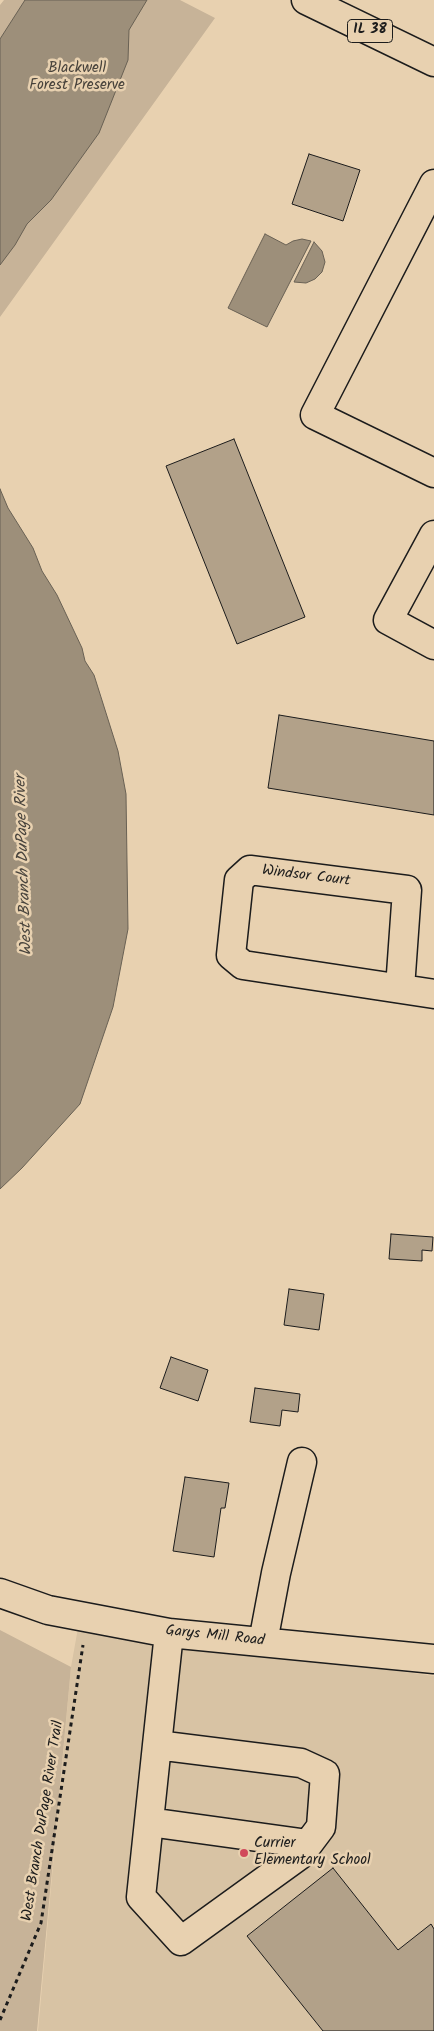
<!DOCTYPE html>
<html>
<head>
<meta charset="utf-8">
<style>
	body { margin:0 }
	canvas { display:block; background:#e8d1b0 }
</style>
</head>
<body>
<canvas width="434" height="2031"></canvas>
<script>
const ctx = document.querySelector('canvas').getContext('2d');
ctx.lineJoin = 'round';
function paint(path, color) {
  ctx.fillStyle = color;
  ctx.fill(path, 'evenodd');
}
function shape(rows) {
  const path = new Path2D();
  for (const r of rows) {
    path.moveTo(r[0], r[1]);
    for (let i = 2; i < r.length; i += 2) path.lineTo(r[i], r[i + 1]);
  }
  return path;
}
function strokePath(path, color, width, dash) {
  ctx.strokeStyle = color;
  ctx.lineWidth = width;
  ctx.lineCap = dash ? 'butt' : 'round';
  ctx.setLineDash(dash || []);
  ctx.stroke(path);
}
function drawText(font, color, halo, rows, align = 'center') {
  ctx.font = font + ' Kalam,sans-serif';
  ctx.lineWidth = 5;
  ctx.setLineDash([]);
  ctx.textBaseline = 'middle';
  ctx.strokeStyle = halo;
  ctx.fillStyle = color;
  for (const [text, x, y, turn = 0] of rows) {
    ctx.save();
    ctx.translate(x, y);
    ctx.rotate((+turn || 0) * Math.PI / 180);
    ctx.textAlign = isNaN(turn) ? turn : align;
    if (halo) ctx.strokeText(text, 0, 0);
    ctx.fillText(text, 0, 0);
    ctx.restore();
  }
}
const built = shape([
	[78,1628,434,1676,434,2031,38,2031,71,1667]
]);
const green = shape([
	[4,0,180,0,215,18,0,317,0,5],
	[0,1630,71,1667,37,2031,0,2031]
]);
const water = shape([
	[25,0,147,0,129,30,128,60,99,133,51,200,27,224,15,245,0,265,0,39,25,0],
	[265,234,286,245,293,241,302,239,311,241,267,327,228,308,265,234],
	[314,242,322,251,325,262,322,272,315,279,306,283,294,282,314,242],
	[0,489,8,508,33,548,42,571,57,595,82,648,85,661,94,675,118,751,126,794,128,929,113,1007,80,1104,22,1168,0,1189,0,489]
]);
const building = shape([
	[309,154,360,170,343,221,292,204,309,154],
	[234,439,305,617,237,644,166,466,234,439],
	[279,715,434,741,434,815,268,788,279,715],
	[391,1234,433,1237,432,1251,422,1250,422,1261,389,1259,391,1234],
	[289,1289,324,1294,319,1330,284,1325,289,1289],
	[171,1357,208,1370,198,1401,160,1388,171,1357],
	[255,1388,300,1394,298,1412,282,1410,280,1426,250,1422,255,1388],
	[185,1477,229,1483,225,1508,221,1508,214,1557,173,1551,185,1477],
	[333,1868,398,1950,431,1924,434,1929,434,2031,323,2031,247,1936,333,1868]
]);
const path = shape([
	[0,2020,41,1923,83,1645]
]);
const minor = shape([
	[434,184,315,415,434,473],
	[434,535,388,620,434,645],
	[400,988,407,890,250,870,239,880,231,955,243,965,434,994],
	[0,1593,48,1610,169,1633,434,1659],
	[263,1642,276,1573,302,1462],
	[157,1745,301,1763,325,1774,321,1827,300,1855,181,1941,141,1897,157,1745,169,1633],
	[149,1822,308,1844]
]);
const major = shape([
	[306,0,434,62]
]);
const markers = [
	[244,1853,5,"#d1495b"]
];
const shields = [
	[370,31,45]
];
const shieldNames = [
	["IL 38",370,31]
];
const parkNames = [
	["Blackwell",77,69],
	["Forest Preserve",77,86]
];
const streetNames = [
	["Windsor Court",306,877,7],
	["Garys Mill Road",215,1637,6],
	["West Branch DuPage River Trail",44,1821,-81]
];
const poiNames = [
	["Currier",254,1844],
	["Elementary School",254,1861]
];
const waterNames = [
	["West Branch DuPage River",25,865,-92]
];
paint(built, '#d8c3a4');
paint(green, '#c7b398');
paint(water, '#9d8f7a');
strokePath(water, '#696154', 1);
paint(building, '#b2a189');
strokePath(building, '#1c1c1c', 1);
strokePath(minor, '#1c1c1c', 31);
strokePath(major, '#1c1c1c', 31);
strokePath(path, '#1c1c1c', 3, [4, 4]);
strokePath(minor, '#e8d1b0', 28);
strokePath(major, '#e8d1b0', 28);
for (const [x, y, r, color] of markers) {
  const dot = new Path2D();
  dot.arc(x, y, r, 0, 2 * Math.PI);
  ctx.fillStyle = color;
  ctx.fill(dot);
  strokePath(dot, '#e8d1b0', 2);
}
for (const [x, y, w] of shields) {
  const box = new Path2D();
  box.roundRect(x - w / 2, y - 11.5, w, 23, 4);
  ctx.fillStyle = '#e8d1b0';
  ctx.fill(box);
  strokePath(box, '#1c1c1c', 1);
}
drawText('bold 14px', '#1c1c1c', null, shieldNames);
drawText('15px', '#47423b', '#e8d1b0', parkNames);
drawText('15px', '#1c1c1c', '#e8d1b0', streetNames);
drawText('15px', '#1c1c1c', '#e8d1b0', poiNames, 'left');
drawText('italic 16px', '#49443d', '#e8d1b0', waterNames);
</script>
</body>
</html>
